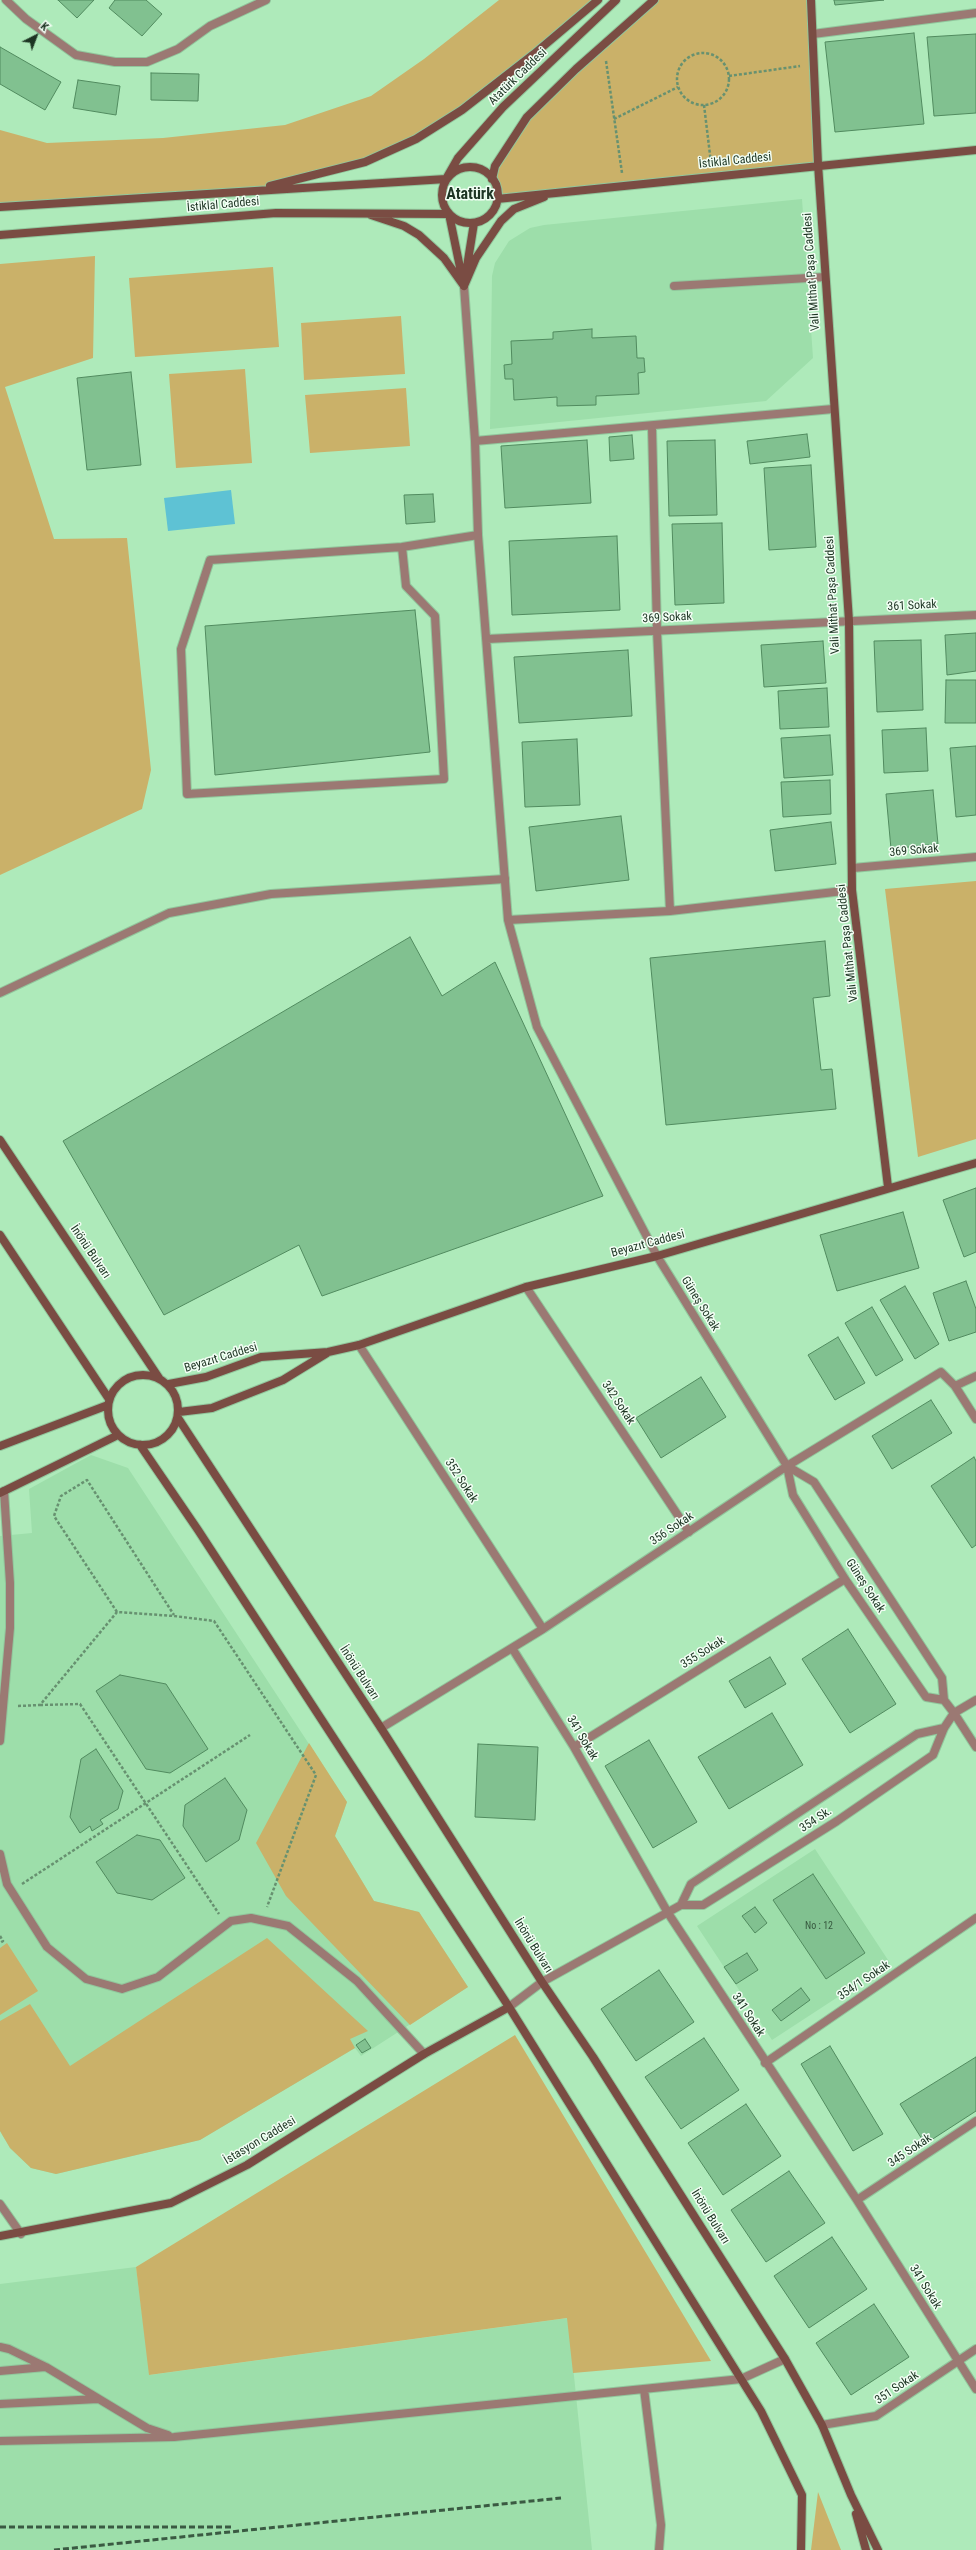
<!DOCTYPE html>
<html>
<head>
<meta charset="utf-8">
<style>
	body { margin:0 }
	#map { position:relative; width:976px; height:2550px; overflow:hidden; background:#aeeaba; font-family:"Roboto Condensed",sans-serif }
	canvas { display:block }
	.north { position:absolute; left:16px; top:16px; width:40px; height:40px; -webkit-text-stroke:3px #f2fef4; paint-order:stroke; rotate:42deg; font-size:11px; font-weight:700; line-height:16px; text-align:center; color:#1d3523 }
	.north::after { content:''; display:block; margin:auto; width:14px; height:18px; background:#1d3523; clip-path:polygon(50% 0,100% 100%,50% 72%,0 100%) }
</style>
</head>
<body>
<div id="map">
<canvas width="976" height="2550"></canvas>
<div class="north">K</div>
</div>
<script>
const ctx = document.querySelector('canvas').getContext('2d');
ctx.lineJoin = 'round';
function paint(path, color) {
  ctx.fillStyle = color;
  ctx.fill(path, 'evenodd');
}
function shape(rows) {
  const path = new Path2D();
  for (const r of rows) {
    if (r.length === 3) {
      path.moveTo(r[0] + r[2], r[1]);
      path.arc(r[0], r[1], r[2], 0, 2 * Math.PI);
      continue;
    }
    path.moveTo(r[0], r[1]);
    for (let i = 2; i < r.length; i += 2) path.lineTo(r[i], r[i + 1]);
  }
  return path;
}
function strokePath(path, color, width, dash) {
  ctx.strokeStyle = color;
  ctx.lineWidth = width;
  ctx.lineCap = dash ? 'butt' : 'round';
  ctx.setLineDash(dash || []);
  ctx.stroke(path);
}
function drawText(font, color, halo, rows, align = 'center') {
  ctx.font = font + ' "Roboto Condensed",sans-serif';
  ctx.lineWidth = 3;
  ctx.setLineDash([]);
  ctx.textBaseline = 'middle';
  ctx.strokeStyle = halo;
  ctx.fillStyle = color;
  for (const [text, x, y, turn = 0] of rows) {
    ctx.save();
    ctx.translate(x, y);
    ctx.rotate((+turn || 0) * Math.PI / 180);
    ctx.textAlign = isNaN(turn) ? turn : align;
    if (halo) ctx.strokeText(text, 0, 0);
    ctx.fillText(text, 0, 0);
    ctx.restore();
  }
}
const built = shape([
	[802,199,813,358,766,401,490,429,492,276,495,263,509,241,530,228,544,225],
	[91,1455,128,1468,347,1802,335,1836,374,1901,419,1912,468,1987,361,2056,355,2048,200,2140,56,2174,31,2168,10,2148,0,2131,0,1536,32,1533,29,1489],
	[815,1849,890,1963,772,2040,697,1926],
	[136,2267,150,2375,568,2318,592,2550,0,2550,0,2284]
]);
const green = shape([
	[499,0,598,0,534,54,416,139,318,175,243,191,0,207,0,130,47,143,163,138,285,125,371,96,424,59],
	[654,0,811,0,818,164,497,199,494,181,495,166,527,117],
	[95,256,93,358,5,387,54,539,127,538,151,770,142,809,0,875,0,264],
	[273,267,279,347,135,357,129,278],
	[401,316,405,374,304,380,301,323],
	[245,369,252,463,176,468,169,374],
	[406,388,410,446,310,453,305,395],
	[976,881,976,1139,918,1157,885,889],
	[309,1743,347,1802,335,1836,374,1901,419,1912,468,1987,410,2025,286,1896,256,1843],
	[267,1938,368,2031,350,2039,355,2048,200,2140,56,2174,31,2168,10,2148,0,2131,0,2021,30,2004,70,2066],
	[7,1943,38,1991,0,2015,0,1948],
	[515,2035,711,2361,573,2373,567,2318,149,2375,136,2267],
	[818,2492,841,2550,811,2550]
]);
const water = shape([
	[231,490,235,524,168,531,164,498]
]);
const building = shape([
	[58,0,94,0,77,18,58,0],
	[115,0,146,0,162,14,142,36,109,8,115,0],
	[834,0,884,0,835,5,834,0],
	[914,33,924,124,835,132,825,42,914,33],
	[976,34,976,113,934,116,927,37,976,34],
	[0,47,61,82,45,110,0,84,0,47],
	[151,73,199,74,198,101,151,100,151,73],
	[78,80,120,86,116,115,73,108,78,80],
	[592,329,592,338,636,336,637,358,644,358,645,372,638,373,639,394,596,396,596,405,557,406,557,397,514,400,513,379,505,379,504,365,512,364,511,341,553,339,553,332,592,329],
	[131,372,141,465,87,470,77,378,131,372],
	[807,434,810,457,750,464,747,441,807,434],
	[632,435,634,459,610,461,609,437,632,435],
	[587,440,591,503,505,508,501,446,587,440],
	[715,440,717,515,669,516,667,441,715,440],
	[811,465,816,547,769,550,764,468,811,465],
	[433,494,435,522,406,524,404,495,433,494],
	[722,523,724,603,675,605,672,524,722,523],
	[617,536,620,610,512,615,509,541,617,536],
	[415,610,430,752,215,775,205,626,415,610],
	[976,633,976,671,947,675,945,635,976,633],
	[921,640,923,710,877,712,874,641,921,640],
	[823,641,826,683,764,687,761,645,823,641],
	[628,650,632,716,519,723,514,657,628,650],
	[946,680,976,680,976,723,945,723,946,680],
	[827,688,829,727,780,729,778,691,827,688],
	[926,728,928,771,884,773,882,730,926,728],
	[830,735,833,775,784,778,781,738,830,735],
	[577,739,580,805,525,807,522,742,577,739],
	[976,746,976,815,956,817,950,748,976,746],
	[830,780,831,814,783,817,781,782,830,780],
	[933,790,938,844,891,849,886,794,933,790],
	[621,816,629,880,536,891,529,827,621,816],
	[831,822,836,864,775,871,770,830,831,822],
	[410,937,442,996,495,962,603,1196,322,1296,299,1245,164,1315,63,1141,410,937],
	[825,941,830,996,813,998,821,1070,832,1069,836,1109,666,1125,650,958,825,941],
	[976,1188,976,1252,964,1257,943,1200,976,1188],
	[903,1212,919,1268,837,1291,820,1235,903,1212],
	[966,1281,976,1309,976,1332,949,1341,933,1293,966,1281],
	[905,1286,939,1344,915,1359,880,1300,905,1286],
	[872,1307,903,1360,876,1376,845,1323,872,1307],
	[838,1337,865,1383,835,1400,808,1355,838,1337],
	[701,1377,726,1417,661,1458,636,1418,701,1377],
	[931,1400,952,1433,892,1469,872,1436,931,1400],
	[974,1457,976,1461,976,1545,972,1548,931,1486,974,1457],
	[848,1629,896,1704,850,1733,802,1659,848,1629],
	[770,1657,786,1684,745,1708,729,1681,770,1657],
	[120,1675,166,1684,208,1749,170,1773,146,1769,96,1691,120,1675],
	[772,1713,803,1765,729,1809,698,1757,772,1713],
	[649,1740,697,1822,653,1848,605,1766,649,1740],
	[478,1744,538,1747,535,1820,475,1817,478,1744],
	[96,1749,123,1791,118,1809,100,1820,103,1824,92,1831,90,1826,80,1833,70,1817,81,1759,96,1749],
	[225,1778,247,1810,239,1840,206,1862,183,1826,185,1805,225,1778],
	[137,1835,160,1840,185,1878,152,1900,117,1893,96,1862,137,1835],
	[813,1874,865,1953,826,1979,773,1900,813,1874],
	[755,1907,767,1923,755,1933,742,1916,755,1907],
	[747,1953,758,1970,736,1984,724,1967,747,1953],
	[659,1970,694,2022,636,2061,601,2009,659,1970],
	[801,1988,810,2000,781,2021,772,2010,801,1988],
	[704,2038,739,2090,681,2129,645,2077,704,2038],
	[365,2039,371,2048,362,2053,356,2045,365,2039],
	[830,2046,883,2134,853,2151,801,2064,830,2046],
	[976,2057,976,2111,925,2144,900,2104,976,2057],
	[746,2104,781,2156,723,2195,688,2143,746,2104],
	[789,2171,825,2223,766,2262,731,2210,789,2171],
	[832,2237,867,2289,809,2328,774,2276,832,2237],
	[874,2304,909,2357,851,2395,816,2343,874,2304]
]);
const path = shape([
	[703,79,26],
	[606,61,622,173],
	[729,76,800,66],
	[704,105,711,163],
	[614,119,678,87],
	[117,1612,54,1516,61,1496,87,1480,174,1615],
	[40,1705,80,1704,219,1914],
	[18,1706,40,1705,117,1612,174,1616,214,1621,316,1775,267,1907],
	[22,1884,250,1735],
	[0,1936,3,1941,0,1943]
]);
const lane = shape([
	[674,286,825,277],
	[402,547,406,586,435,616,444,779,187,794,181,649,210,560,402,547,478,535],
	[0,993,169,913,271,894,505,879],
	[0,1741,10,1628,10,1583,4,1491],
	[0,1854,7,1884,47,1947,86,1979,122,1989,158,1977,231,1921,251,1918,288,1926,357,1981,424,2054]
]);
const street = shape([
	[6,0,26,19,76,55,115,62,147,62,178,49,210,26,266,0],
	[813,34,976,13],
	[464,286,475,441,478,535,508,920,537,1027,657,1256,787,1466,793,1495,845,1579,926,1697,944,1700],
	[652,427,657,631,670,911],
	[475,441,833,409],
	[487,639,976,615],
	[853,868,976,857],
	[508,920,670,911,852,890],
	[526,1287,689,1532],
	[359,1345,543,1629],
	[955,1386,976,1419],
	[787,1466,814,1482,942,1678,944,1700,954,1713,976,1747],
	[512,1648,574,1747,668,1913,857,2200,976,2389],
	[381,1728,543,1629,787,1466,941,1372,955,1386,976,1376],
	[574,1747,845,1579],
	[681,1905,691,1884,917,1734,944,1728],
	[509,2007,542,1982,681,1905,703,1905,837,1821,933,1755,944,1728,954,1713,976,1700],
	[765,2063,976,1918],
	[857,2200,976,2121],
	[0,2204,21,2234],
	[0,2347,9,2349,46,2367,147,2428,168,2435],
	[0,2371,45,2367],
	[644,2389,661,2525,659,2550],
	[0,2404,98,2399],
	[822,2425,876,2416,976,2349],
	[0,2441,174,2437,741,2379,785,2359]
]);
const secondary = shape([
	[811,0,818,164,849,621,852,890,888,1187],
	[470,195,28],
	[446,179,458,158,503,107,616,0],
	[492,179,495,166,527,117,576,69,654,0],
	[270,186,365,162,416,139,462,110,534,54,598,0],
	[497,199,976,150],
	[0,207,446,179],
	[449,214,463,282],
	[371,215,404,226,419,235,444,258,464,286],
	[0,235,276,213,449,214],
	[466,273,474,223],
	[464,286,476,258,501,221,514,209,544,197],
	[0,1140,159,1378],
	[0,1235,109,1399],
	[143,1410,35],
	[169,1384,206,1377,261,1357,328,1352,359,1345,526,1287,657,1256,976,1163],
	[179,1412,212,1408,283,1380,327,1353],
	[178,1418,381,1728,542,1982,593,2057,785,2359,822,2425,851,2495,878,2550],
	[140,1445,198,1530,509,2007,761,2411,802,2495,801,2550],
	[0,1446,108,1405],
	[0,1493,118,1435],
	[0,2236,171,2203,247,2165,424,2054,509,2007],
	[856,2514,866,2550]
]);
const rail = shape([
	[0,2527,232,2527],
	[54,2550,561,2498]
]);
const numberNames = [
	["No : 12",819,1926]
];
const streetNames = [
	["Atatürk Caddesi",518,77,-44],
	["İstiklal Caddesi",735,161,-6],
	["İstiklal Caddesi",223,205,-5],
	["Vali Mithat Paşa Caddesi",812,272,-94],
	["Vali Mithat Paşa Caddesi",833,595,-93],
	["361 Sokak",912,606,-3],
	["369 Sokak",667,618,-3],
	["369 Sokak",914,851,-5],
	["Vali Mithat Paşa Caddesi",848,943,-96],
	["Beyazıt Caddesi",648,1244,-15],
	["İnönü Bulvarı",90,1252,56],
	["Güneş Sokak",700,1304,58],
	["Beyazıt Caddesi",221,1358,-17],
	["342 Sokak",618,1403,56],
	["352 Sokak",461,1481,57],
	["356 Sokak",672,1529,-34],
	["Güneş Sokak",865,1586,57],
	["355 Sokak",703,1653,-32],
	["İnönü Bulvarı",359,1673,57],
	["341 Sokak",582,1738,59],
	["354 Sk.",816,1820,-33],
	["İnönü Bulvarı",533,1946,58],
	["354/1 Sokak",864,1981,-34],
	["341 Sokak",748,2015,57],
	["İstasyon Caddesi",260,2141,-31],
	["345 Sokak",910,2151,-34],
	["İnönü Bulvarı",710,2217,58],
	["341 Sokak",925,2287,58],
	["351 Sokak",897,2388,-34]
];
const districtNames = [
	["Atatürk",470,195]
];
paint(built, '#9ddeaa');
paint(green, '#cab169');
paint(water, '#5ec2d4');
paint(building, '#81c190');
strokePath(building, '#518b5f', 1);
strokePath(lane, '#91c69c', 10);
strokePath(street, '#91c69c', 10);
strokePath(secondary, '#91c69c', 10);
strokePath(path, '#679170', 2.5, [3, 2]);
strokePath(lane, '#9b7973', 8);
strokePath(street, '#9b7973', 8);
strokePath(secondary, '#7a4c43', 8);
strokePath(rail, '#3a5a42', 3, [6, 3]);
drawText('10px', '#36583e', null, numberNames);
drawText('12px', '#1d3523', '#f2fef4', streetNames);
drawText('bold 16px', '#1d3523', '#f2fef4', districtNames);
</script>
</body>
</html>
